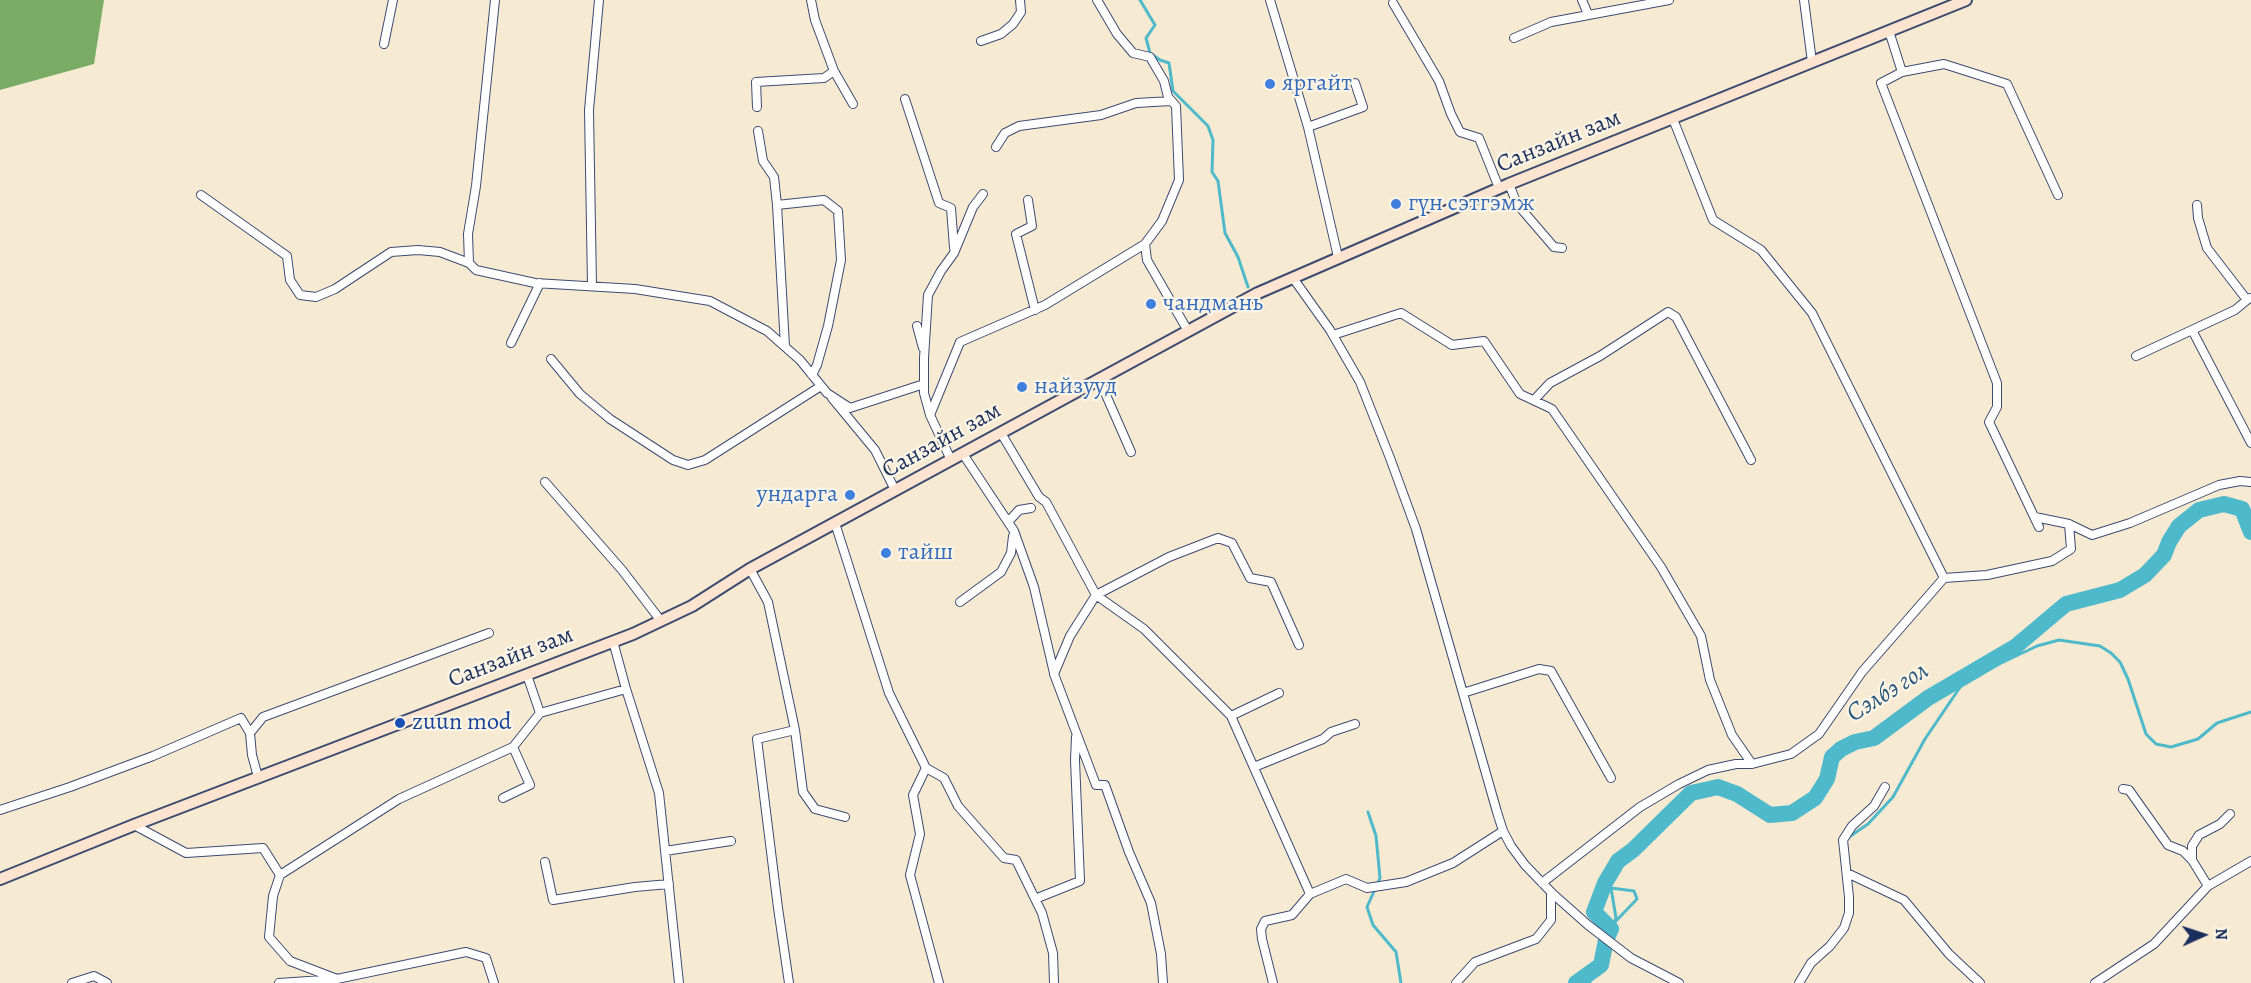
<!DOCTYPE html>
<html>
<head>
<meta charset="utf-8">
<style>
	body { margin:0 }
	#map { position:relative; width:2251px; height:983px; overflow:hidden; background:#f7ead3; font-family:Alegreya,serif }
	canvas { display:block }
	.north { position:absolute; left:2173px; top:905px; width:60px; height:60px; -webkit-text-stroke:4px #fcf5e5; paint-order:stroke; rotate:87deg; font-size:16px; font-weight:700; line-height:24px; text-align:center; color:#1b2f5e }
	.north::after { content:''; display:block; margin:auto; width:21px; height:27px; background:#1b2f5e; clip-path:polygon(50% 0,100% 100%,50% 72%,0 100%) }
</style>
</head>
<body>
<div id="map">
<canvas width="2251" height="983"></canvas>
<div class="north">N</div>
</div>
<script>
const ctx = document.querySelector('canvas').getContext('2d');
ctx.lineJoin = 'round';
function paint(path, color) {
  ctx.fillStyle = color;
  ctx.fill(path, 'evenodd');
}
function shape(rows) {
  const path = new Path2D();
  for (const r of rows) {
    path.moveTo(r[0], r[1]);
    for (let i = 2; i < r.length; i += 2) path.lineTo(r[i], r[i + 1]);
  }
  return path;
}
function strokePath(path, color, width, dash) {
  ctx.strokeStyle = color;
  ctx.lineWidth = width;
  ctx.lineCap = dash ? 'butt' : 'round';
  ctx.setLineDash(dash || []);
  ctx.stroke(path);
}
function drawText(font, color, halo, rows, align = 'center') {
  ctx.font = font + ' Alegreya,serif';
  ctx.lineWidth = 4.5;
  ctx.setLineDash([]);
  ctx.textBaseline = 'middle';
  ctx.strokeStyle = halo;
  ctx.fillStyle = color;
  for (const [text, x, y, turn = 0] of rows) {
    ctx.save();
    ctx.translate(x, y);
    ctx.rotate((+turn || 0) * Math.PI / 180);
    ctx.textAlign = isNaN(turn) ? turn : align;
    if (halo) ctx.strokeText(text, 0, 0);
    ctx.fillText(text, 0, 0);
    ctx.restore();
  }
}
const forest = shape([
	[0,0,104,0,94,64,0,90]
]);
const stream = shape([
	[1140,0,1155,25,1146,38,1150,53,1160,60,1169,63,1173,91,1208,126,1213,140,1212,172,1218,181,1225,233,1238,257,1248,287],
	[1368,812,1376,836,1380,878,1367,907,1373,925,1396,952,1401,983],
	[1849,837,1868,824,1893,797,1925,739,1969,674,1997,665,2037,646,2059,640,2100,646,2111,653,2120,662,2128,679,2146,734,2156,744,2171,747,2198,739,2217,723,2251,712],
	[1609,876,1616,918,1611,929],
	[1611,888,1634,891,1637,899,1614,923],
	[1589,983,1601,965]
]);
const river = shape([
	[1576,983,1601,965,1606,940,1611,929,1594,912,1605,883,1618,861,1633,850,1691,793,1718,787,1737,794,1770,815,1792,813,1815,798,1827,779,1832,757,1841,749,1855,742,1874,738,1928,698,2015,647,2066,604,2120,590,2145,575,2164,555,2169,542,2179,526,2199,510,2224,504,2242,509,2251,532]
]);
const minor = shape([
	[495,0,476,186,468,234,469,263,476,270,535,283,635,289,710,301,767,331,800,360,827,393,850,408,924,384],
	[811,0,815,20,834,71,853,104],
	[1097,0,1117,34,1133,53,1150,57,1164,81,1168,97,1176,106,1179,180,1162,221,1145,244,1147,260,1188,331],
	[1270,0,1308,127,1338,257],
	[1582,0,1588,14],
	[1804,0,1812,62],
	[1393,3,1439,81,1451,114,1460,132,1479,138,1499,188],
	[1889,31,1902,72],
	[1514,38,1551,22,1669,0],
	[981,41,1001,34,1013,24,1021,12,1020,0],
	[384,44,393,0],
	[905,99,939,203,951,208,954,248],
	[757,107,756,82,824,78,834,71],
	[1673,119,1713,220,1761,250,1812,313,1944,578],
	[1308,127,1363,107,1355,83],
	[758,131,763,161,774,177,777,205],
	[996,147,1005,133,1019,126,1101,115,1136,103,1171,101],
	[1509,184,1517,204,1554,247,1562,248],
	[201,195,287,256,290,280,300,295,316,297,335,289,391,252,418,250,440,252,469,263],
	[1028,200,1032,226,1016,234,1035,310],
	[2197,205,2198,218,2207,248,2247,300,2250,298],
	[1293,278,1330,330,1360,382,1390,458,1416,529,1497,812,1503,831,1511,846,1525,865,1553,894,1588,925,1631,958,1679,983],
	[592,286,589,110,599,0],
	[917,326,923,348],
	[2192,330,2251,443],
	[1333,335,1401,313,1452,345,1484,341,1520,394,1552,409,1661,567,1701,636,1710,680,1732,735,1752,764,1791,754,1819,734,1862,672,1944,578,1987,575,2052,561,2071,549,2069,524],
	[511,343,540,283],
	[785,346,777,205,824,200,838,211,841,260,828,326,817,365,812,375],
	[2136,356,2235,310,2247,300],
	[551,359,580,394,610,419,673,460,688,465,705,460,821,386],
	[1099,379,1131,452],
	[832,398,875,450,895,490],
	[1534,400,1550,383,1600,356,1668,312,1676,317,1751,460],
	[930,415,960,342,1045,305,1145,244],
	[1001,433,1039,497,1046,502,1096,595,1144,629,1231,716,1310,894],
	[963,454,1008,522],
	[951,460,930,415,924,393,924,358,928,295,941,271,954,253,973,207,983,194],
	[545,482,622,570,661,621],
	[1031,508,1019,510,1008,522,1014,531,1034,587,1054,673],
	[2035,517,2069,524,2092,535,2130,523,2219,485,2240,481,2251,482],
	[835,523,889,693,926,768,944,778,958,806,1004,858,1016,860,1042,913,1053,953,1054,983],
	[2039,527,1989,422,1997,407,1997,383,1881,83,1902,72,1944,64,2007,84,2058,195],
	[750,569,768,602,795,730,803,792,815,809,845,817],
	[960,602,1001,572,1011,553,1013,536],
	[613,641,626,689],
	[1463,693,1539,669,1551,671,1611,778],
	[540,713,626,689,659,793,679,983],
	[1231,716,1279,693],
	[1254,767,1323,739,1331,732,1355,724],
	[926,768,913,795,920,834,910,875,939,983],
	[258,777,252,755,250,733,263,717,489,633],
	[2123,789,2129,790,2168,845,2183,851,2192,860,2208,886],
	[503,798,530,785,513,747],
	[0,810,70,787,153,756,241,718,250,733],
	[134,825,186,853,263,848,280,875,273,896,269,937,290,961,337,979],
	[665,851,731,841],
	[2192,860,2192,846,2199,835,2220,824,2230,814],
	[545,862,553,900,635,887,669,884],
	[1847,873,1904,900,1949,954,1980,983],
	[280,875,399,799,513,747,540,713,527,675],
	[1542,883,1640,807,1679,784,1708,770,1736,764,1752,764],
	[1035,899,1080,881,1075,760,1076,737],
	[72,983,94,976,107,983],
	[279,983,337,979,466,952,486,958,494,983],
	[789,983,778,908,757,739,795,730],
	[1163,983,1161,954,1151,903,1129,852,1105,785,1096,785,1054,674,1070,636,1096,595,1169,557,1218,538,1232,543,1250,578,1271,582,1299,645],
	[1273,983,1262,939,1261,929,1265,921,1292,915,1310,894,1346,879,1367,888,1406,882,1453,863,1503,831],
	[1456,983,1475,962,1536,939,1551,920,1551,892],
	[1799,983,1811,963,1830,946,1844,928,1849,913,1849,897,1843,840,1852,826,1874,806,1885,787],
	[2095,983,2154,944,2208,886,2251,861]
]);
const secondary = shape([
	[0,879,134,825,633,634,692,606,750,569,1258,293,1509,184,1966,0]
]);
const markers = [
	[1270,84,6,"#3f7fe0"],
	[1396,204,6,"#3f7fe0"],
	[1151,304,6,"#3f7fe0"],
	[1022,387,6,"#3f7fe0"],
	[850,495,6,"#3f7fe0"],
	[886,553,6,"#3f7fe0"],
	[400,723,6,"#1a4fb4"]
];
const shopNames = [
	["яргайт",1282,84],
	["гүн сэтгэмж",1408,204],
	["чандмань",1163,304],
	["найзууд",1034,387],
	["ундарга",838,495,"right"],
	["тайш",898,553]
];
const streetNames = [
	["Санзайн зам",1559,142,-22],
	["Санзайн зам",942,441,-29],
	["Санзайн зам",511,658,-21]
];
const transitNames = [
	["zuun mod",412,723]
];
const waterNames = [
	["Сэлбэ гол",1888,693,-32]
];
paint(forest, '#7aac66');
strokePath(stream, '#4eb9ca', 3);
strokePath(river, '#4eb9ca', 16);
strokePath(minor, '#3c4b70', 10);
strokePath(secondary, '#3c4b70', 14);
strokePath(minor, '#fff', 8);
strokePath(secondary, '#fde4d1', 10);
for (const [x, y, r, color] of markers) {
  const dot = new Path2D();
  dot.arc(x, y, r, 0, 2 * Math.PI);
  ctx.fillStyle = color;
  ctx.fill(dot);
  strokePath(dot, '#fcf5e5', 2);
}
drawText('24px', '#366cbe', '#fcf5e5', shopNames, 'left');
drawText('24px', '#1b2f5e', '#fcf5e5', streetNames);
drawText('24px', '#164399', '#fcf5e5', transitNames, 'left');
drawText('italic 26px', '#2a587e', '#fcf5e5', waterNames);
</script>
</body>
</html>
